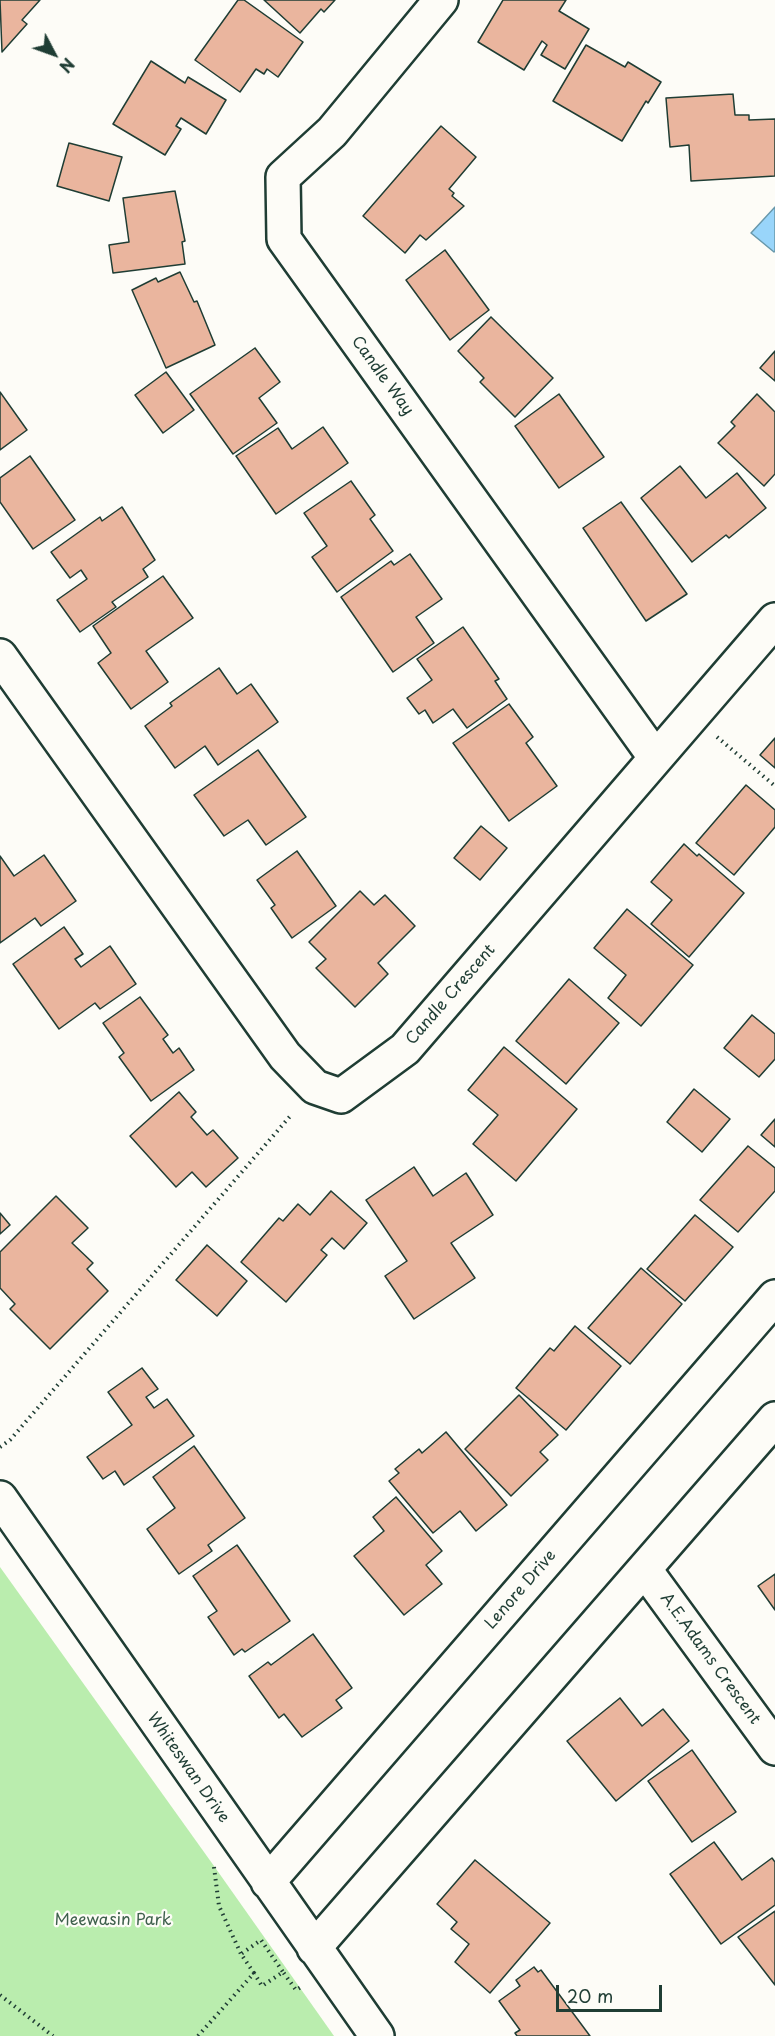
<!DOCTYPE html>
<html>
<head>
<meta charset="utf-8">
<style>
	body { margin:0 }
	#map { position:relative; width:775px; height:2036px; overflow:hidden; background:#fdfcf7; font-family:"Playpen Sans",sans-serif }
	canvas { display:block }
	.north { position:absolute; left:24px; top:24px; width:60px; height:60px; -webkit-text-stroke:4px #fdfcf7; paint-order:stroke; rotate:131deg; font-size:16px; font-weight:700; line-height:24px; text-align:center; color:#1f3d34 }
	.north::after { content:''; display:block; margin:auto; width:21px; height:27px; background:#1f3d34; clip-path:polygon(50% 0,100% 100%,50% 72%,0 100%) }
	.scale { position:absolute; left:556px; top:1985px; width:106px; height:27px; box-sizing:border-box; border:3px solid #1f3d34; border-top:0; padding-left:8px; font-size:18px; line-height:21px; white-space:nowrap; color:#1f3d34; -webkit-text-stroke:4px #fdfcf7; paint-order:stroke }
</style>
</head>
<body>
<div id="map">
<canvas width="775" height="2036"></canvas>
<div class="north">N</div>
<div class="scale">20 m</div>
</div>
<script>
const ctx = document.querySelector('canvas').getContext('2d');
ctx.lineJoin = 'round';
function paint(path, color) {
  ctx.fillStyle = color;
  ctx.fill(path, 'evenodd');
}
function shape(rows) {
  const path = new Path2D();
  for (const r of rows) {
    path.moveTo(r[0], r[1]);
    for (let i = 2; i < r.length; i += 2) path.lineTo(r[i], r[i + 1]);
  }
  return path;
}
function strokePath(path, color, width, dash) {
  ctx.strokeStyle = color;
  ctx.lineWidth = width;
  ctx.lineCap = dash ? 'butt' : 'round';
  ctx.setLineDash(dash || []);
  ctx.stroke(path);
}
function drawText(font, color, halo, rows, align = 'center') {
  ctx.font = font + ' "Playpen Sans",sans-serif';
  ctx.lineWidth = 4.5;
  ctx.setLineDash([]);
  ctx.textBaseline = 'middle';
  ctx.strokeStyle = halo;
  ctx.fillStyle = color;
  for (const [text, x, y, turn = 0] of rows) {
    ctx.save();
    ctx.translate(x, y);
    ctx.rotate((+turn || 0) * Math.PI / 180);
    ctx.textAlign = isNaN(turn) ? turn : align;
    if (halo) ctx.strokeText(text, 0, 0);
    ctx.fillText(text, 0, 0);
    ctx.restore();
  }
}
const green = shape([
	[0,1567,214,1866,334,2036,0,2036]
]);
const water = shape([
	[775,207,775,251,774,252,751,233,775,207]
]);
const building = shape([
	[0,0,40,0,22,20,27,24,2,52,0,0],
	[238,0,244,0,303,42,278,77,267,69,264,74,256,69,240,92,195,60,238,0],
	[264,0,335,0,324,12,321,9,300,33,264,0],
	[503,0,566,0,559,11,589,29,565,69,541,55,547,45,542,41,524,70,478,42,503,0],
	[586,45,625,67,628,62,661,82,648,103,646,101,622,141,553,101,586,45],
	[151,61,185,83,188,77,226,100,206,134,181,118,176,126,181,129,165,155,113,124,151,61],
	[733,94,735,115,749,115,749,120,775,119,775,176,691,181,689,145,670,147,666,98,733,94],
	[441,126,476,157,449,189,454,193,452,196,464,206,426,240,420,235,405,253,363,216,441,126],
	[69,143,122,157,109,201,57,186,69,143],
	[175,191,185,241,182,242,185,264,113,273,109,245,129,242,123,198,175,191],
	[445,250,489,310,450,340,406,280,445,250],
	[180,272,194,302,197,301,215,345,166,368,132,290,156,278,158,282,180,272],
	[491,317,553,378,515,417,480,382,484,378,458,351,491,317],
	[255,348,280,382,259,398,277,423,233,454,190,394,255,348],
	[775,351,775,381,760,368,775,351],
	[166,372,194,410,163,433,135,395,166,372],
	[0,392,27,430,0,450,0,392],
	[559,394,604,457,559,488,515,426,559,394],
	[757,394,775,412,775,474,764,486,718,443,735,426,731,422,757,394],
	[323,427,348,463,276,514,236,456,278,428,292,449,323,427],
	[30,456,75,520,33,549,0,502,0,478,30,456],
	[680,466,706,498,737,473,766,508,729,538,726,535,692,562,641,498,680,466],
	[351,481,375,515,370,519,393,551,337,592,312,557,327,546,304,513,351,481],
	[621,502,687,594,646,621,583,528,621,502],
	[122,507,155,560,143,569,148,577,112,602,116,607,80,632,57,600,87,579,81,570,70,578,51,552,100,517,102,521,122,507],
	[410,554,442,599,416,617,434,643,393,672,341,597,391,561,394,565,410,554],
	[163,576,193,618,146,651,168,682,131,709,98,663,111,653,93,626,163,576],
	[463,627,499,679,495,681,507,699,467,728,453,709,433,723,425,710,419,714,407,698,432,680,417,659,463,627],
	[219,668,237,694,251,684,278,722,218,765,205,746,175,768,145,726,172,706,170,703,219,668],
	[509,704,533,737,526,743,557,786,509,821,453,743,509,704],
	[775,738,775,768,760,755,775,738],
	[258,750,306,817,266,845,248,820,224,836,194,795,258,750],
	[746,785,775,810,775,827,734,875,696,843,746,785],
	[481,826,507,848,480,880,454,858,481,826],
	[684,844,697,856,699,854,744,893,689,957,651,924,672,900,651,882,684,844],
	[297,851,336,906,292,938,271,908,275,905,257,880,297,851],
	[44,855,76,901,41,926,35,918,0,943,0,856,14,876,44,855],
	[360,891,374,905,385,895,415,926,378,963,388,974,355,1007,316,968,326,959,309,942,360,891],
	[627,909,693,965,641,1026,608,998,626,975,594,948,627,909],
	[64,927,83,954,75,959,81,967,110,946,136,984,100,1009,95,1003,59,1029,13,964,64,927],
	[569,979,619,1023,566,1084,516,1041,569,979],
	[140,997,168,1035,163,1039,173,1053,179,1048,194,1070,151,1101,119,1057,124,1053,103,1023,140,997],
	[752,1015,775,1034,775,1059,759,1077,724,1048,752,1015],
	[504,1047,577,1109,516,1181,473,1144,498,1115,468,1090,504,1047],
	[694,1089,730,1119,702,1152,667,1122,694,1089],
	[179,1092,196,1112,191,1117,207,1135,213,1130,238,1158,206,1187,192,1172,176,1187,130,1136,179,1092],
	[775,1119,775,1147,761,1135,775,1119],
	[748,1146,775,1168,775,1191,738,1232,700,1200,748,1146],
	[414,1167,433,1196,466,1173,493,1215,451,1243,475,1278,414,1319,385,1276,407,1261,366,1200,414,1167],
	[331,1191,367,1223,344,1249,332,1238,321,1250,327,1255,286,1302,241,1262,279,1218,283,1221,298,1204,310,1215,331,1191],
	[56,1196,88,1228,72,1243,93,1263,87,1269,108,1291,50,1349,10,1309,15,1304,0,1288,0,1252,56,1196],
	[0,1213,10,1225,0,1234,0,1213],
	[695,1215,733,1247,685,1301,647,1269,695,1215],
	[207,1245,247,1281,217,1316,176,1280,207,1245],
	[641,1268,682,1304,630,1364,588,1328,641,1268],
	[575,1326,621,1366,566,1430,516,1388,550,1348,554,1351,575,1326],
	[142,1368,158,1389,146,1397,154,1408,167,1399,194,1436,124,1485,115,1471,103,1479,87,1457,132,1425,108,1392,142,1368],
	[519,1395,558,1435,540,1452,548,1460,511,1496,465,1449,519,1395],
	[446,1432,507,1505,476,1531,460,1511,433,1533,389,1481,399,1473,395,1469,419,1449,422,1453,446,1432],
	[194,1446,245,1518,208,1545,212,1551,179,1574,147,1529,175,1508,153,1477,194,1446],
	[396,1497,442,1551,426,1565,442,1584,404,1615,354,1556,384,1531,373,1517,396,1497],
	[237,1545,290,1621,245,1652,242,1649,234,1655,208,1617,217,1611,193,1576,237,1545],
	[775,1574,775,1610,758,1586,775,1574],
	[313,1634,352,1688,336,1700,342,1708,302,1737,284,1714,279,1718,249,1676,268,1662,271,1665,313,1634],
	[620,1698,642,1726,663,1709,689,1741,616,1801,567,1741,620,1698],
	[692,1750,736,1812,692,1842,648,1781,692,1750],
	[714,1842,742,1880,772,1858,775,1862,775,1905,721,1944,670,1874,714,1842],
	[475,1860,550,1923,490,1993,455,1962,469,1944,451,1929,457,1922,437,1904,475,1860],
	[775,1911,775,1985,738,1937,775,1911],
	[534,1967,538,1972,541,1970,590,2036,517,2036,515,2033,520,2030,499,2001,520,1986,516,1980,534,1967]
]);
const path = shape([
	[717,737,775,786],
	[0,1447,10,1440,292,1114],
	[214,1867,219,1906,241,1954],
	[254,1973,241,1954,261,1940,283,1972],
	[0,1995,53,2036],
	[198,2036,254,1973,262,1986,283,1972,296,1990,301,1987]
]);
const street = shape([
	[441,0,332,132,283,177,284,239,655,757],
	[0,656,285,1056,315,1087,341,1096,405,1049,775,620],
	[645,1570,775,1748]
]);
const secondary = shape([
	[0,1498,377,2036],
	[268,1882,775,1297],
	[314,1948,775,1419]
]);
const streetNames = [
	["Candle Way",382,376,54],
	["Candle Crescent",451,995,-49],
	["Lenore Drive",521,1590,-49],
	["A.E.Adams Crescent",710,1659,54],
	["Whiteswan Drive",188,1768,55]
];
const parkNames = [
	["Meewasin Park",113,1921]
];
paint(green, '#baedae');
paint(water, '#99d5fa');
strokePath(water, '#6898ab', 1.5);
paint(building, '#eab59e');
strokePath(building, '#1f3d34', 1.5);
strokePath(street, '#1f3d34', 38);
strokePath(secondary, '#1f3d34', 38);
strokePath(path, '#1f3d34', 4, [1.5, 4.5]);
strokePath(street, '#fdfcf7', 33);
strokePath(secondary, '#fdfcf7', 33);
drawText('16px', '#1f3d34', '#fdfcf7', streetNames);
drawText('16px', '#3e604c', '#fdfcf7', parkNames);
</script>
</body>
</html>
